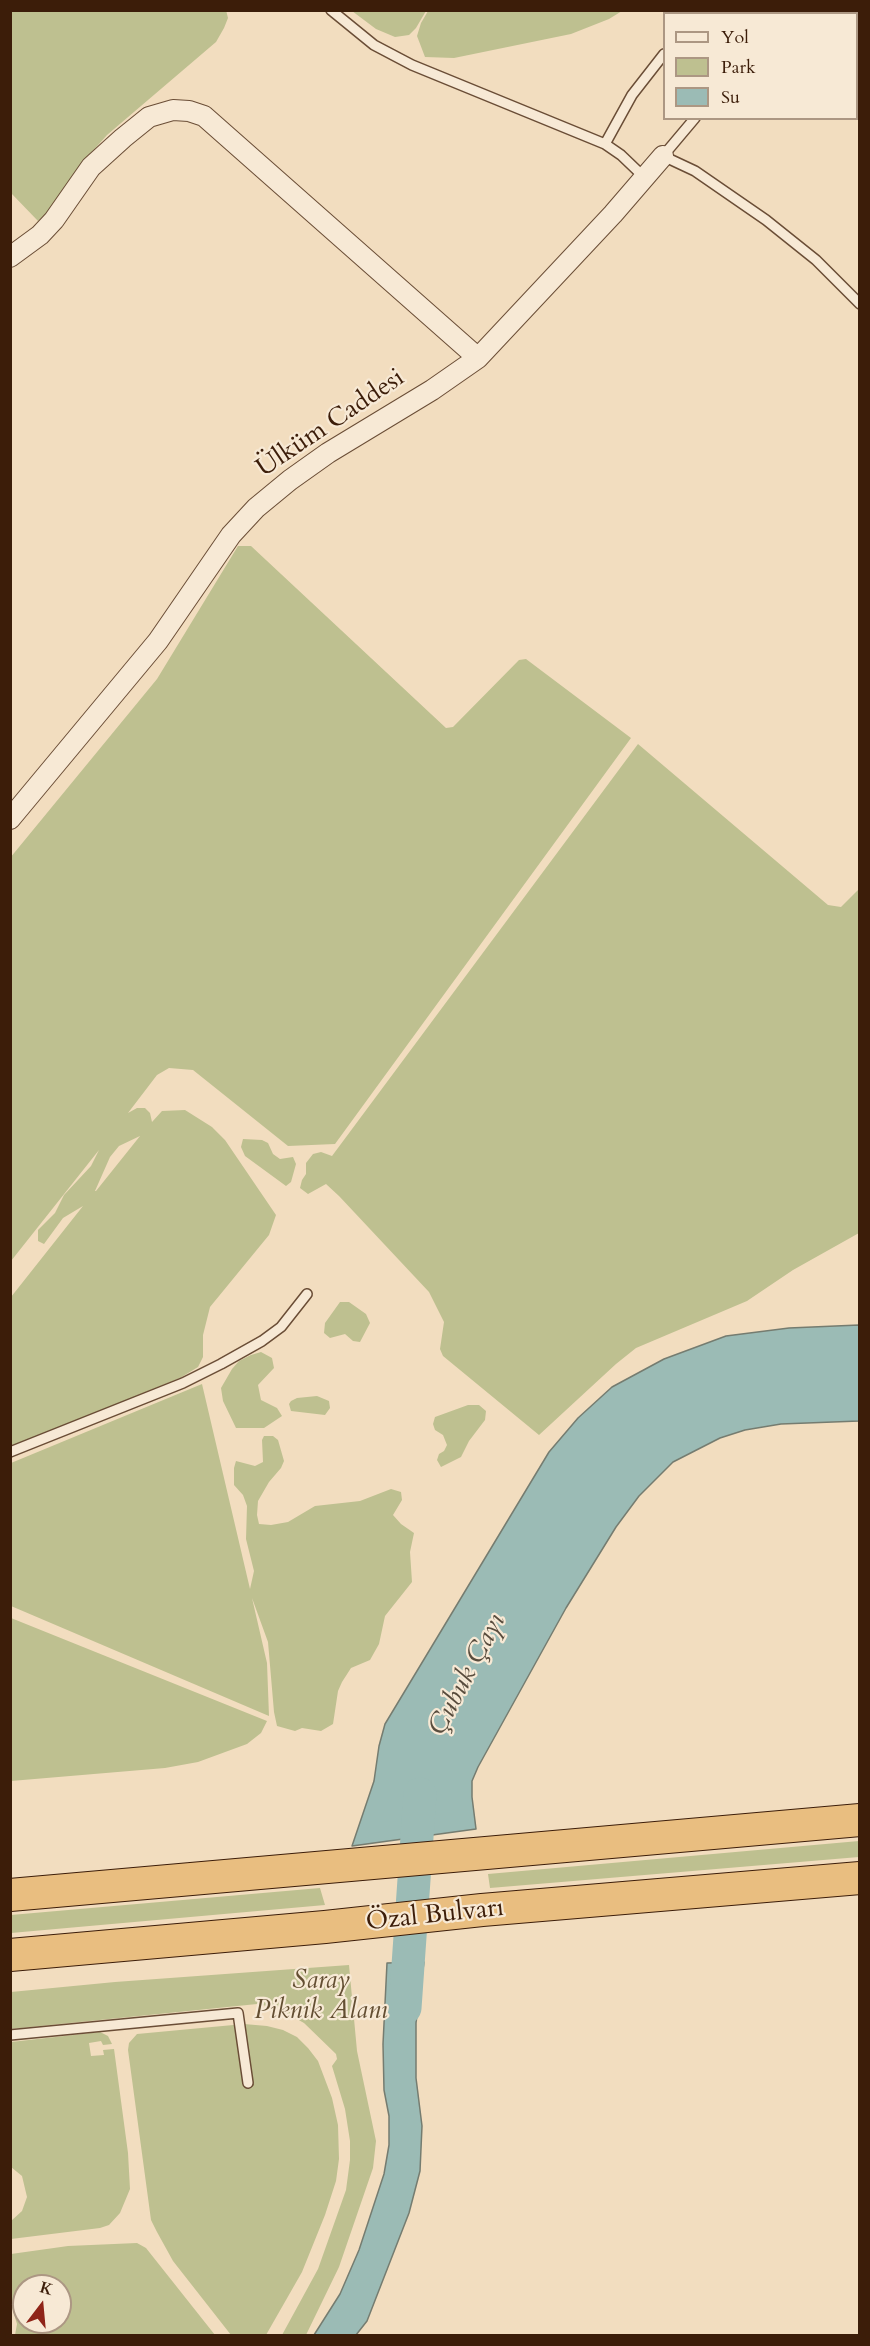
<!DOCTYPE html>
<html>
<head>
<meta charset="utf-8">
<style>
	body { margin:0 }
	#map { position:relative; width:870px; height:2346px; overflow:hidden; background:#f2ddbf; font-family:Cardo,serif }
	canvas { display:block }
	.frame { position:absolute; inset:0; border:12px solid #3c1d09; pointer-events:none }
	.legend { position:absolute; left:663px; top:12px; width:195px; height:108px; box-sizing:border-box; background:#f7e9d5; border:2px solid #ac9783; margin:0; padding:8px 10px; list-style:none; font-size:18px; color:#3c1d09 }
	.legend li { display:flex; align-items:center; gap:12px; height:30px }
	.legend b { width:30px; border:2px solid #ac9783 }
	.north { position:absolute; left:12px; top:2274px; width:60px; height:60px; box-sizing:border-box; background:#f7e9d5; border:2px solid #ac9783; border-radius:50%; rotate:16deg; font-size:16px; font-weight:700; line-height:24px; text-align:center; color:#3c1d09 }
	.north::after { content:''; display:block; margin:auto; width:21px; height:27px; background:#8f2418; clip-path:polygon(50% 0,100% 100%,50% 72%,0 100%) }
</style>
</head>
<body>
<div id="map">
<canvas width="870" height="2346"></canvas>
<div class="frame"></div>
<ul class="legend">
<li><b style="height:8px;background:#f7e9d5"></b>Yol</li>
<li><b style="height:16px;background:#bec090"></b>Park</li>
<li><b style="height:16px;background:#9bbbb5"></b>Su</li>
</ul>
<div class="north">K</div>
</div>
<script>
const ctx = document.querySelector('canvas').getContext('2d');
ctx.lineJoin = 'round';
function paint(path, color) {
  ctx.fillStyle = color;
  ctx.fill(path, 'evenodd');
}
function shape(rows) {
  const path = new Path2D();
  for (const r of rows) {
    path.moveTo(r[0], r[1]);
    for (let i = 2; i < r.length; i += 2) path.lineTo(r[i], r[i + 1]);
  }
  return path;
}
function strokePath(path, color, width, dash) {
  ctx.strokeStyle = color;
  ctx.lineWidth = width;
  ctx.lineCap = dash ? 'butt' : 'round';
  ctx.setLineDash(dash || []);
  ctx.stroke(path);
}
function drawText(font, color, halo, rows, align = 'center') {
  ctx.font = font + ' Cardo,serif';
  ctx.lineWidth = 4.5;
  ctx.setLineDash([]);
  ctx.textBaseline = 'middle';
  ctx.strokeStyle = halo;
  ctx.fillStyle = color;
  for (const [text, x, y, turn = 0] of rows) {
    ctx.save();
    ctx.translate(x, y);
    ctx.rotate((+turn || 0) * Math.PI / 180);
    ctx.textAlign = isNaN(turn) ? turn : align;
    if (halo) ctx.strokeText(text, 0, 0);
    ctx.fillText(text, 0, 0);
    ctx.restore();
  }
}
const green = shape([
	[226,10,228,18,224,28,216,42,107,135,83,162,48,212,38,221,11,193,10,11],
	[352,11,426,11,416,28,409,35,395,37,376,29],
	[428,11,428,10,622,11,609,19,571,34,454,58,425,57,417,36,421,23],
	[238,546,251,546,446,728,453,727,519,660,526,659,631,738,335,1144,288,1146,193,1070,169,1068,157,1075,128,1113,137,1108,145,1108,150,1113,152,1122,162,1111,185,1110,212,1127,225,1140,276,1215,269,1235,210,1307,203,1335,203,1357,198,1367,180,1378,11,1447,11,1297,83,1206,63,1218,44,1244,38,1241,38,1230,55,1213,64,1195,91,1166,99,1150,11,1261,10,858,157,679],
	[140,1136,96,1191,95,1191,110,1157,119,1146],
	[638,744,828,905,841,907,859,889,859,1233,793,1270,747,1301,636,1348,616,1364,539,1435,443,1356,440,1349,444,1322,429,1292,339,1196,326,1184,308,1194,300,1188,302,1180,306,1174,306,1163,313,1154,321,1152,332,1156],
	[243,1139,262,1140,268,1143,273,1154,280,1159,293,1157,296,1164,291,1182,286,1186,245,1156,241,1147],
	[340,1302,349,1302,366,1314,370,1323,360,1342,353,1341,345,1334,330,1338,324,1333,325,1323],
	[261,1352,272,1358,274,1368,258,1385,261,1400,277,1408,282,1416,264,1428,236,1428,223,1401,221,1388,232,1369,239,1361,251,1355],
	[202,1384,250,1589,254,1571,246,1539,247,1506,243,1495,234,1485,234,1468,236,1461,255,1466,263,1462,262,1440,264,1436,273,1436,278,1440,284,1461,281,1468,269,1482,258,1501,257,1515,259,1524,271,1525,288,1522,315,1506,360,1501,391,1489,401,1492,402,1500,393,1515,401,1524,414,1533,410,1552,412,1582,385,1616,379,1644,370,1660,351,1668,342,1682,338,1691,333,1724,321,1731,302,1728,295,1731,277,1726,274,1712,268,1642,252,1598,267,1663,269,1716,11,1606,11,1463],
	[317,1396,329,1401,330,1408,325,1415,291,1411,289,1404,291,1401,297,1398],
	[468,1405,479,1405,486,1411,485,1420,469,1441,461,1457,441,1467,437,1460,439,1454,444,1451,447,1445,443,1435,435,1430,433,1424,435,1417],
	[11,1617,11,1618,267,1721,261,1733,247,1744,198,1762,165,1768,11,1781],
	[859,1841,859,1857,490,1888,488,1874],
	[320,1888,325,1905,11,1933,11,1915],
	[349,1965,357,2051,376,2141,373,2168,339,2267,306,2335,282,2335,318,2269,346,2190,350,2160,350,2141,345,2109,332,2066,337,2059,336,2054,304,2023,277,2008,257,2004,11,2029,11,1992,115,1982],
	[244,2024,267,2026,283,2030,297,2037,308,2048,318,2061,332,2098,338,2125,339,2159,336,2181,325,2215,302,2272,266,2335,231,2335,173,2261,157,2232,151,2220,128,2050,129,2043,137,2034],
	[100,2032,108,2036,112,2044,103,2045,101,2041,89,2043,91,2056,104,2055,103,2050,114,2049,128,2153,130,2189,120,2213,109,2225,100,2228,11,2239,11,2221,22,2211,27,2197,22,2176,11,2167,11,2042],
	[137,2243,146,2248,215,2335,15,2335,17,2324,11,2304,11,2254,68,2246],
	[24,2286,60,2286,60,2322,24,2322]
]);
const water = shape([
	[859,1325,859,1421,781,1424,745,1430,720,1438,673,1462,639,1496,616,1527,566,1608,478,1767,472,1781,472,1797,476,1829,352,1846,374,1781,379,1746,385,1724,549,1452,578,1418,612,1387,664,1359,726,1336,789,1328,859,1325],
	[424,1962,416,2023,416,2078,422,2126,420,2171,409,2213,367,2321,356,2335,314,2335,340,2294,359,2250,384,2174,389,2145,389,2116,384,2090,383,2044,387,1963,424,1962]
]);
const river = shape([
	[405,2008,420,1794]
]);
const service = shape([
	[331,10,374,45,412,65,605,144,621,155,645,178],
	[701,14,704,10],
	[785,14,787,10],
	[695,118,663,156,695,171,766,220,816,260,860,304],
	[605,144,632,95,664,54],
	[10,1452,183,1383,221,1364,262,1341,281,1327,307,1294],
	[10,2035,238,2013,248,2083]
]);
const minor = shape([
	[10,257,40,235,54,220,91,167,123,138,149,117,173,110,189,111,204,116,478,358],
	[10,819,158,641,231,535,256,508,290,480,328,453,432,390,478,358,613,214,663,156]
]);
const trunk = shape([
	[10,1895,860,1820],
	[10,1955,325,1927,482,1910,860,1878]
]);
const streetNames = [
	["Ülküm Caddesi",331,424,-34],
	["Özal Bulvarı",435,1916,-6]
];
const parkNames = [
	["Saray",321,1982],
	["Piknik Alanı",321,2012]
];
const waterNames = [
	["Çubuk Çayı",468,1675,-62]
];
paint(green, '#bec090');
paint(water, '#9bbbb5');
strokePath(water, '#757c70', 1.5);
strokePath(river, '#9bbbb5', 33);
strokePath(service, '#6a4d36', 12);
strokePath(minor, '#6a4d36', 22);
strokePath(trunk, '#3c1d09', 34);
strokePath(service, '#f7e9d5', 9);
strokePath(minor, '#f7e9d5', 20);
strokePath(trunk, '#e9be80', 32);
drawText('26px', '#3c1d09', '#f7e9d5', streetNames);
drawText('italic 26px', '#634e32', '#f7e9d5', parkNames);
drawText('italic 27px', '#584c3d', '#f7e9d5', waterNames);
</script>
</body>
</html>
